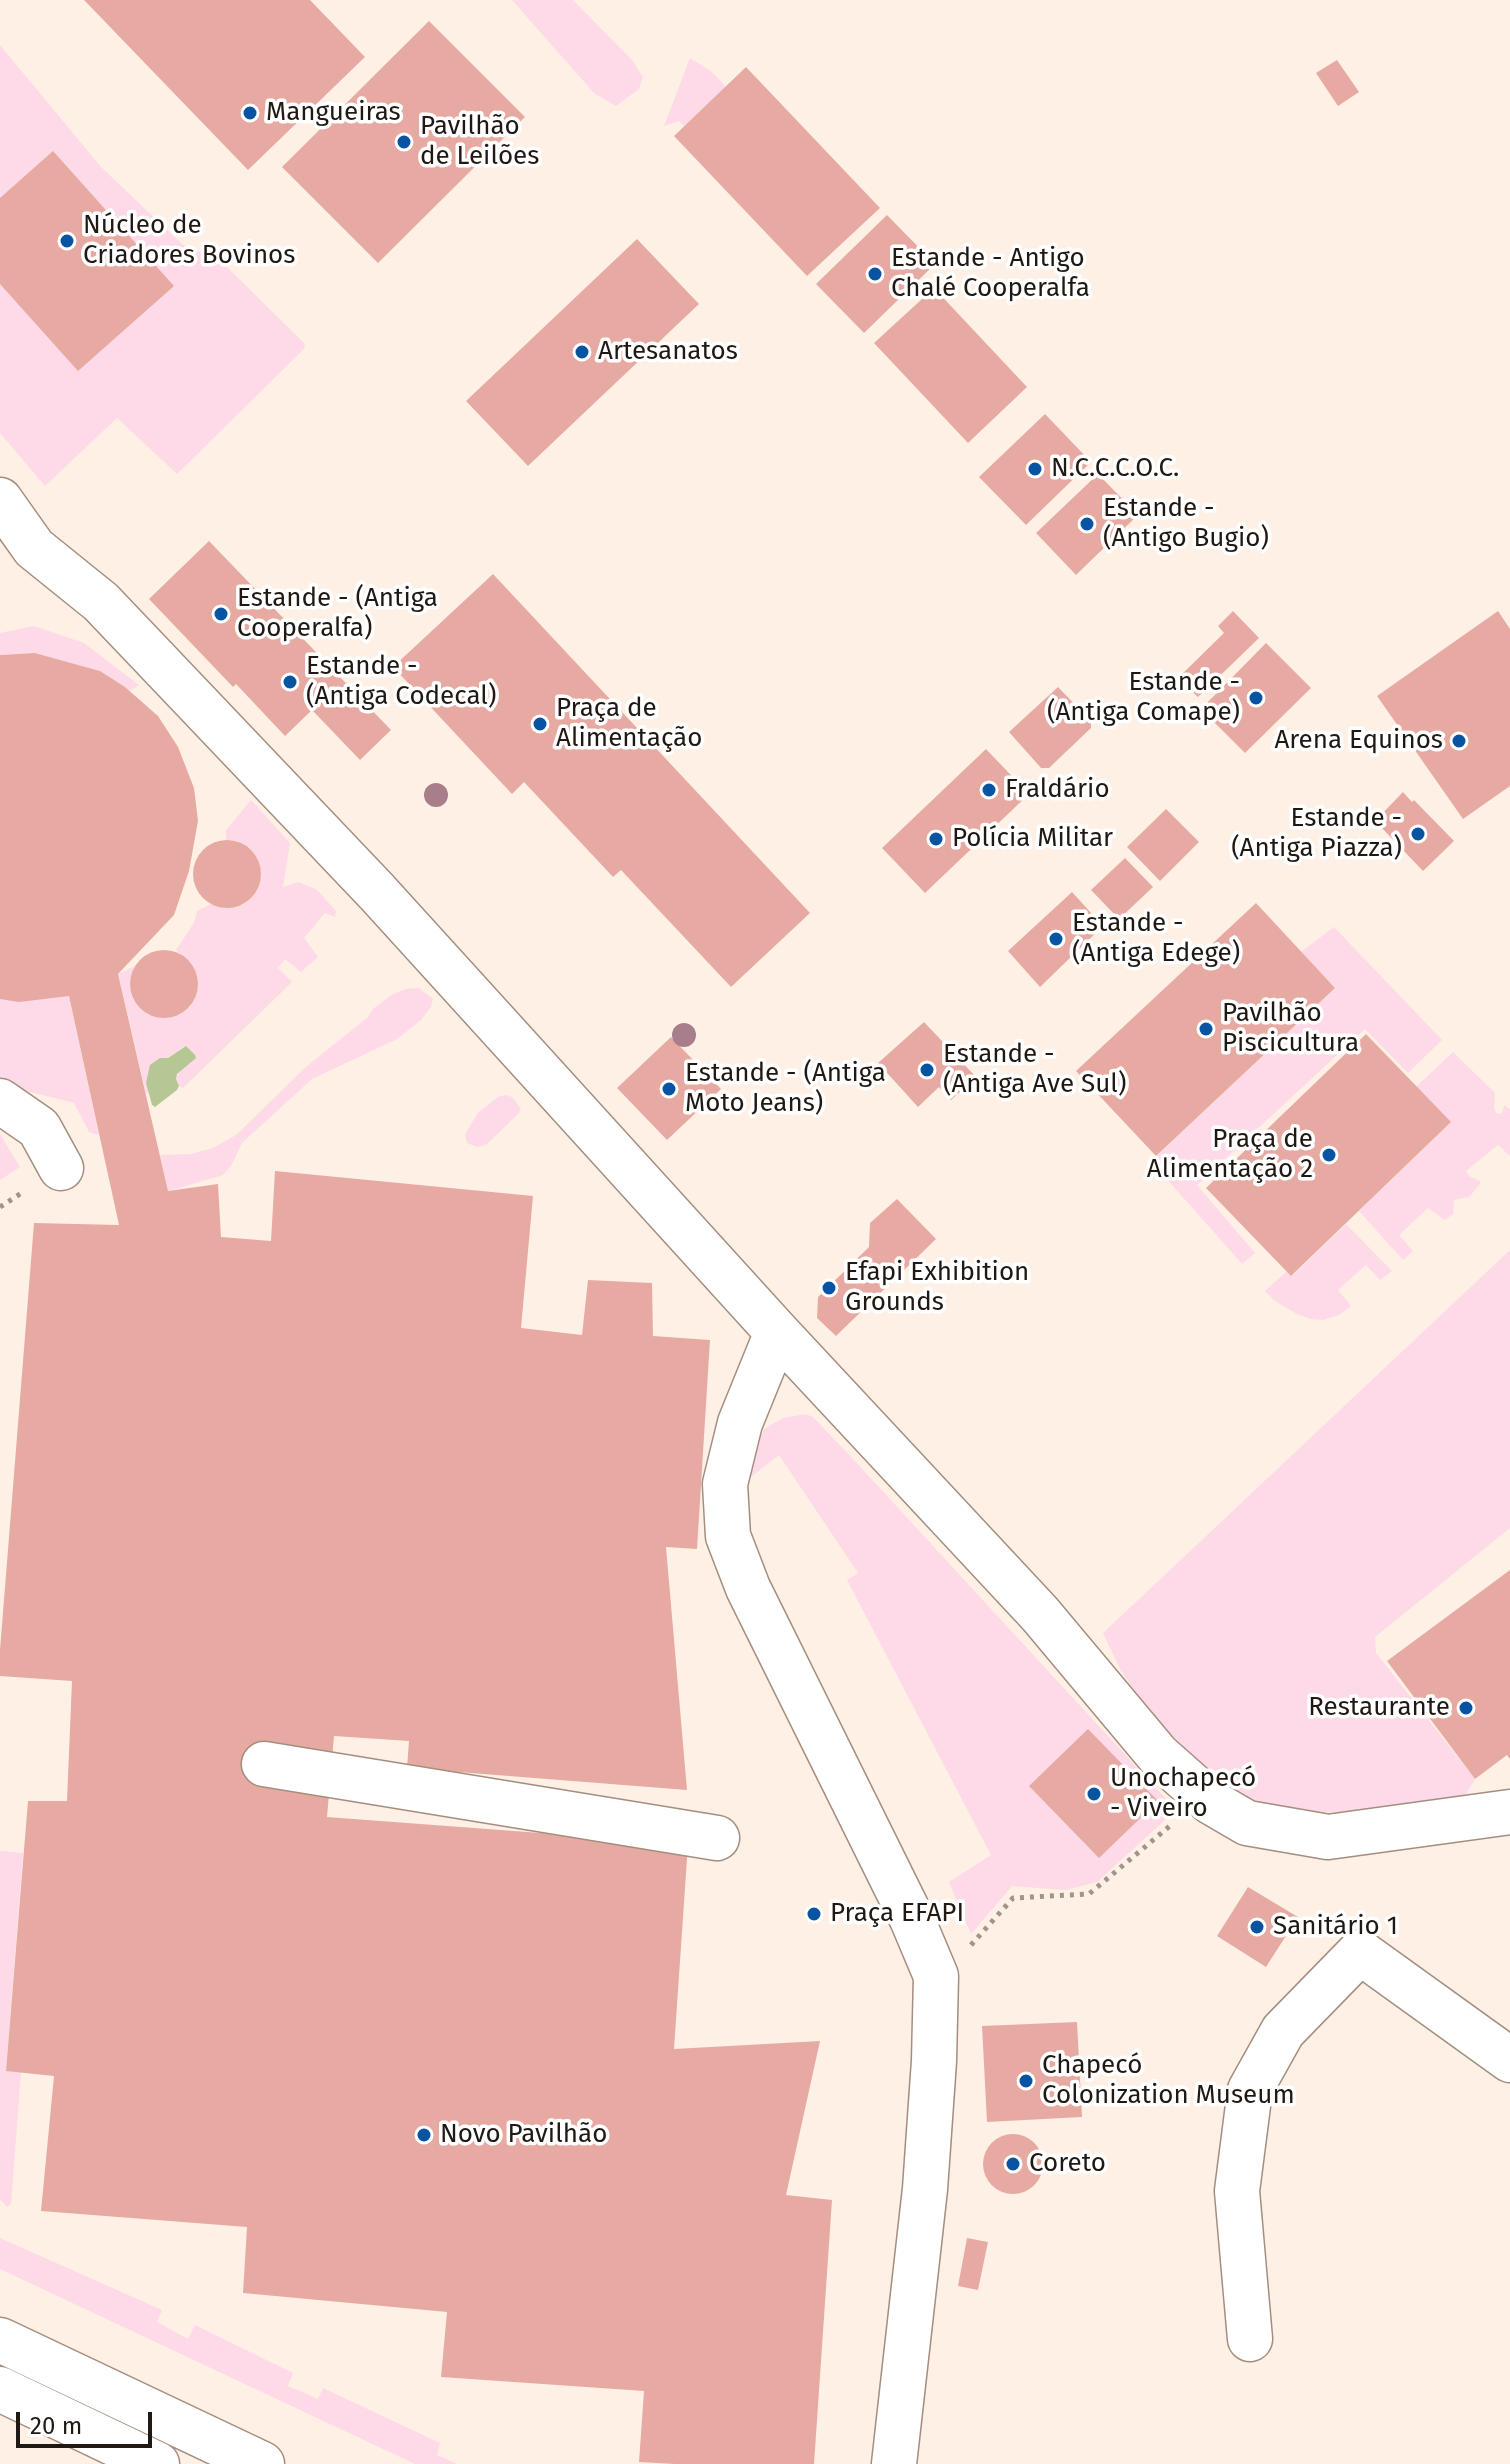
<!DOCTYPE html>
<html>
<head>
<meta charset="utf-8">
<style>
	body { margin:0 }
	#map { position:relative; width:1510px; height:2464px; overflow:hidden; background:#fef0e5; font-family:"Fira Sans",sans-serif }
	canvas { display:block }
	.scale { position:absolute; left:16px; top:2412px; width:136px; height:36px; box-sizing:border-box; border:4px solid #201812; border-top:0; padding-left:10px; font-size:24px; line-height:28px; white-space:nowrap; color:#201812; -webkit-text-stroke:6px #fff; paint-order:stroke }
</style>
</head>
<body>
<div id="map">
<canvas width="1510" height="2464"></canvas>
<div class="scale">20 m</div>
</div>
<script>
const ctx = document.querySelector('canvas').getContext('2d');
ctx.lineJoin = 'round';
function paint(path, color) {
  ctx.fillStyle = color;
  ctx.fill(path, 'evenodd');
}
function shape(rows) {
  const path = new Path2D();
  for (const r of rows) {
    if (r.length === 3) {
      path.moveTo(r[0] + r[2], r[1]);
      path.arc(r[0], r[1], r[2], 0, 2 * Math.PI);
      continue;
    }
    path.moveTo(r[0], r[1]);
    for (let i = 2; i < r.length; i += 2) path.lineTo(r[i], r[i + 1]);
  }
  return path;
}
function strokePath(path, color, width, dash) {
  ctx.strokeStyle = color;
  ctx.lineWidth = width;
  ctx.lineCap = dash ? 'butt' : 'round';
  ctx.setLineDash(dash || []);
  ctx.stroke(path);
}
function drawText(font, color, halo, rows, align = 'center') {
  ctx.font = font + ' "Fira Sans",sans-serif';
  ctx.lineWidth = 7;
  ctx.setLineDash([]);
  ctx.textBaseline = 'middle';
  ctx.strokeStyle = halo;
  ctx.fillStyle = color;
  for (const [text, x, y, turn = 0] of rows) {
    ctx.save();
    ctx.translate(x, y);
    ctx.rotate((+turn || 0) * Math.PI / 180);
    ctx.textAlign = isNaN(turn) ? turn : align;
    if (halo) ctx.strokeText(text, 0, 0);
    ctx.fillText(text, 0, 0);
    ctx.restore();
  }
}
const green = shape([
	[512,0,573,0,632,60,643,77,639,89,616,106,594,93],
	[0,45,101,167,182,244,221,261,305,344,304,349,177,474,117,418,45,486,0,433],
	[690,58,712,72,726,87,684,126,679,121,664,126],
	[34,626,84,643,139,685,130,691,100,671,36,653,0,655,0,633],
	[251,800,290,843,283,887,299,882,317,890,336,911,335,917,325,913,304,938,318,957,301,972,285,959,278,968,292,982,183,1088,179,1086,176,1078,181,1070,184,1047,168,1058,160,1058,146,1083,149,1093,146,1093,118,974,135,966,131,976,130,987,133,999,149,1014,159,1018,170,1018,190,1007,198,986,197,975,192,965,176,950,194,923,197,911,211,904,222,908,243,904,252,897,258,887,259,865,255,855,238,841,226,840,226,830],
	[1334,927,1442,1040,1408,1073,1365,1029,1197,1185,1255,1253,1242,1264,1151,1161,1335,988,1301,952],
	[419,988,433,999,431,1007,421,1020,397,1039,312,1079,242,1143,231,1166,223,1175,168,1191,160,1155,191,1154,213,1148,236,1135,307,1066,367,1018,373,1009,393,994,406,989],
	[69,996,99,1135,89,1132,74,1103,7,1086,0,1082,0,999],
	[1453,1052,1495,1093,1494,1108,1496,1113,1501,1114,1505,1105,1510,1110,1510,1156,1498,1145,1466,1171,1469,1176,1480,1181,1480,1184,1469,1197,1454,1200,1453,1214,1445,1220,1428,1208,1399,1235,1413,1251,1403,1260,1359,1211,1450,1123,1416,1087],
	[505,1095,512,1097,521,1109,519,1113,486,1145,477,1147,467,1143,465,1134,478,1113,498,1097],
	[0,1134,20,1167,0,1180],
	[1346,1224,1392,1271,1380,1280,1366,1265,1338,1290,1351,1306,1339,1315,1323,1320,1311,1319,1297,1314,1275,1301,1265,1291,1287,1271,1292,1276],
	[1510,1250,1510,1528,1375,1637,1376,1653,1475,1779,1462,1801,1391,1810,1275,1814,1253,1803,1203,1765,1152,1716,1121,1671,1103,1633],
	[806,1414,813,1417,853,1459,1176,1810,1097,1882,1066,1890,1012,1886,971,1934,949,1882,991,1855,847,1580,858,1573,779,1455,747,1480,748,1462,764,1429,783,1418],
	[0,1851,23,1853,6,2070,21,2072,11,2204,7,2207,0,2199],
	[0,2238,162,2310,157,2322,188,2339,195,2325,293,2373,288,2386,318,2399,323,2388,440,2443,437,2455,457,2464,415,2464,0,2269]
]);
const water = shape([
	[186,1046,195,1055,196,1058,177,1074,176,1079,179,1086,177,1090,155,1107,152,1105,146,1083,150,1065,160,1058,168,1058]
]);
const building = shape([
	[84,0,310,0,365,57,248,170],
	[429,21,525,117,378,263,282,167],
	[1337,60,1359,92,1338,106,1316,73],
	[746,67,880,208,807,276,674,136],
	[53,151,174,286,78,371,0,284,0,198],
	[887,215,935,264,864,333,816,284],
	[637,239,699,304,528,466,466,401],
	[934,288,1027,387,968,443,874,343],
	[1045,414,1091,462,1026,525,979,477],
	[1098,474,1138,515,1076,575,1036,533],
	[209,541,391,730,360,760,312,710,285,736,236,684,233,687,149,599],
	[493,574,810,913,731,987,621,870,613,877,524,782,512,794,393,667],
	[1233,611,1259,638,1198,697,1178,678,1224,633,1218,626],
	[1498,611,1510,629,1510,786,1463,819,1377,696],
	[1266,643,1311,688,1245,753,1201,709],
	[35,653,100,671,125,687,158,716,178,747,194,788,198,821,189,871,174,915,118,974,168,1191,218,1184,221,1237,271,1241,275,1171,533,1196,521,1328,582,1335,588,1280,652,1283,653,1336,710,1340,697,1549,666,1547,687,1790,407,1768,409,1741,334,1736,327,1817,688,1844,674,2049,820,2041,786,2195,832,2200,814,2464,675,2464,639,2462,644,2391,441,2377,447,2312,243,2293,247,2227,41,2211,54,2076,6,2071,28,1801,67,1801,72,1681,0,1676,0,1650,34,1223,119,1225,69,996,19,1002,0,999,0,655],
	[1058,687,1091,721,1091,728,1049,768,1041,768,1009,732],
	[986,749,1029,794,925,893,882,848],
	[1403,792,1412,802,1414,800,1454,841,1423,871,1381,827,1384,825,1378,818],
	[1166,809,1199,842,1160,881,1127,847],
	[227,874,34],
	[1125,858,1153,887,1119,919,1091,890],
	[1072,892,1103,926,1040,987,1008,951],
	[1256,903,1335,988,1156,1156,1076,1071],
	[164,984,34],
	[924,1022,976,1077,951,1100,939,1087,918,1107,878,1063],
	[1366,1034,1451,1122,1291,1276,1206,1188],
	[671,1037,721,1089,667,1140,617,1088],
	[897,1199,936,1239,836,1336,817,1318,818,1297,869,1247,870,1223],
	[1510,1570,1510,1759,1507,1755,1475,1779,1387,1661],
	[1088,1729,1158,1801,1099,1858,1029,1786],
	[1248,1887,1298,1917,1266,1967,1217,1936],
	[1077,2022,1082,2117,987,2122,982,2026],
	[1013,2164,30],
	[967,2238,988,2242,978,2290,958,2286]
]);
const path = shape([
	[0,1207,23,1192],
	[971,1945,1013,1898,1089,1894,1171,1825]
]);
const minor = shape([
	[0,500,34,548,101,602,377,892,777,1332,1040,1614,1158,1755,1211,1802,1247,1823,1328,1837,1510,1812],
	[0,1101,39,1128,61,1168],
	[777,1332,740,1423,725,1484,728,1536,748,1588,912,1919,936,1976,934,2061,925,2189,894,2464],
	[264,1764,717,1838],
	[1250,2339,1237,2191,1250,2090,1283,2031,1360,1952,1510,2060]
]);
const major = shape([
	[0,2340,262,2464],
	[0,2389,157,2464]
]);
const trees = [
	[436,795],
	[684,1035]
];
const markers = [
	[250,113,8,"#0854a3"],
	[404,142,8,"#0854a3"],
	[67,241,8,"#0854a3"],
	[875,274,8,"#0854a3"],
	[582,352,8,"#0854a3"],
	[1035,469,8,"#0854a3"],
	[1087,524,8,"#0854a3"],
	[221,614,8,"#0854a3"],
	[290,682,8,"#0854a3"],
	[1256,698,8,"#0854a3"],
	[540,724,8,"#0854a3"],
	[1459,741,8,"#0854a3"],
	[989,790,8,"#0854a3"],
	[1418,834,8,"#0854a3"],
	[936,839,8,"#0854a3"],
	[1056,939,8,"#0854a3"],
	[1206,1029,8,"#0854a3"],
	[927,1070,8,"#0854a3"],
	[669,1089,8,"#0854a3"],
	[1329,1155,8,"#0854a3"],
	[829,1288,8,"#0854a3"],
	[1466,1708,8,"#0854a3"],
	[1094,1794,8,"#0854a3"],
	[814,1914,8,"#0854a3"],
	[1257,1927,8,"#0854a3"],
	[1026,2081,8,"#0854a3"],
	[424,2135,8,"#0854a3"],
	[1013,2164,8,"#0854a3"]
];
const poiNames = [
	["Mangueiras",266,113],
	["Pavilhão",420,127],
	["de Leilões",420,157],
	["Núcleo de",83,226],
	["Criadores Bovinos",83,256],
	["Estande - Antigo",891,259],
	["Chalé Cooperalfa",891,289],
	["Artesanatos",598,352],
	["N.C.C.C.O.C.",1051,469],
	["Estande -",1103,509],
	["(Antigo Bugio)",1103,539],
	["Estande - (Antiga",237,599],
	["Cooperalfa)",237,629],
	["Estande -",306,667],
	["(Antiga Codecal)",306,697],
	["Estande -",1240,683,"right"],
	["(Antiga Comape)",1240,713,"right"],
	["Praça de",556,709],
	["Alimentação",556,739],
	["Arena Equinos",1443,741,"right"],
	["Fraldário",1005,790],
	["Estande -",1402,819,"right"],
	["(Antiga Piazza)",1402,849,"right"],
	["Polícia Militar",952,839],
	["Estande -",1072,924],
	["(Antiga Edege)",1072,954],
	["Pavilhão",1222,1014],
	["Piscicultura",1222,1044],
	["Estande -",943,1055],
	["(Antiga Ave Sul)",943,1085],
	["Estande - (Antiga",685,1074],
	["Moto Jeans)",685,1104],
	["Praça de",1313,1140,"right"],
	["Alimentação 2",1313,1170,"right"],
	["Efapi Exhibition",845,1273],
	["Grounds",845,1303],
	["Restaurante",1450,1708,"right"],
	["Unochapecó",1110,1779],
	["- Viveiro",1110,1809],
	["Praça EFAPI",830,1914],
	["Sanitário 1",1273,1927],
	["Chapecó",1042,2066],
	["Colonization Museum",1042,2096],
	["Novo Pavilhão",440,2135],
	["Coreto",1029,2164]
];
paint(green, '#fed9e7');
paint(water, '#b5c893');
paint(building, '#e7aaa3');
strokePath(minor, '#a48e7f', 47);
strokePath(major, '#a48e7f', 47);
strokePath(path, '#a0958c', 5, [4, 6]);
strokePath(minor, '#fff', 44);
strokePath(major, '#fff', 44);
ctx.fillStyle = '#a97e8b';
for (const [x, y] of trees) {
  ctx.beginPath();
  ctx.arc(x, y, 12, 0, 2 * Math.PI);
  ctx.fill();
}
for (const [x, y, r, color] of markers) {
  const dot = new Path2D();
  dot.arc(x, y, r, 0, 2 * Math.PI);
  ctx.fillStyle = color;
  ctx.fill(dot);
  strokePath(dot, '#fff', 3);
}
drawText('26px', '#201812', '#fff', poiNames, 'left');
</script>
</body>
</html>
